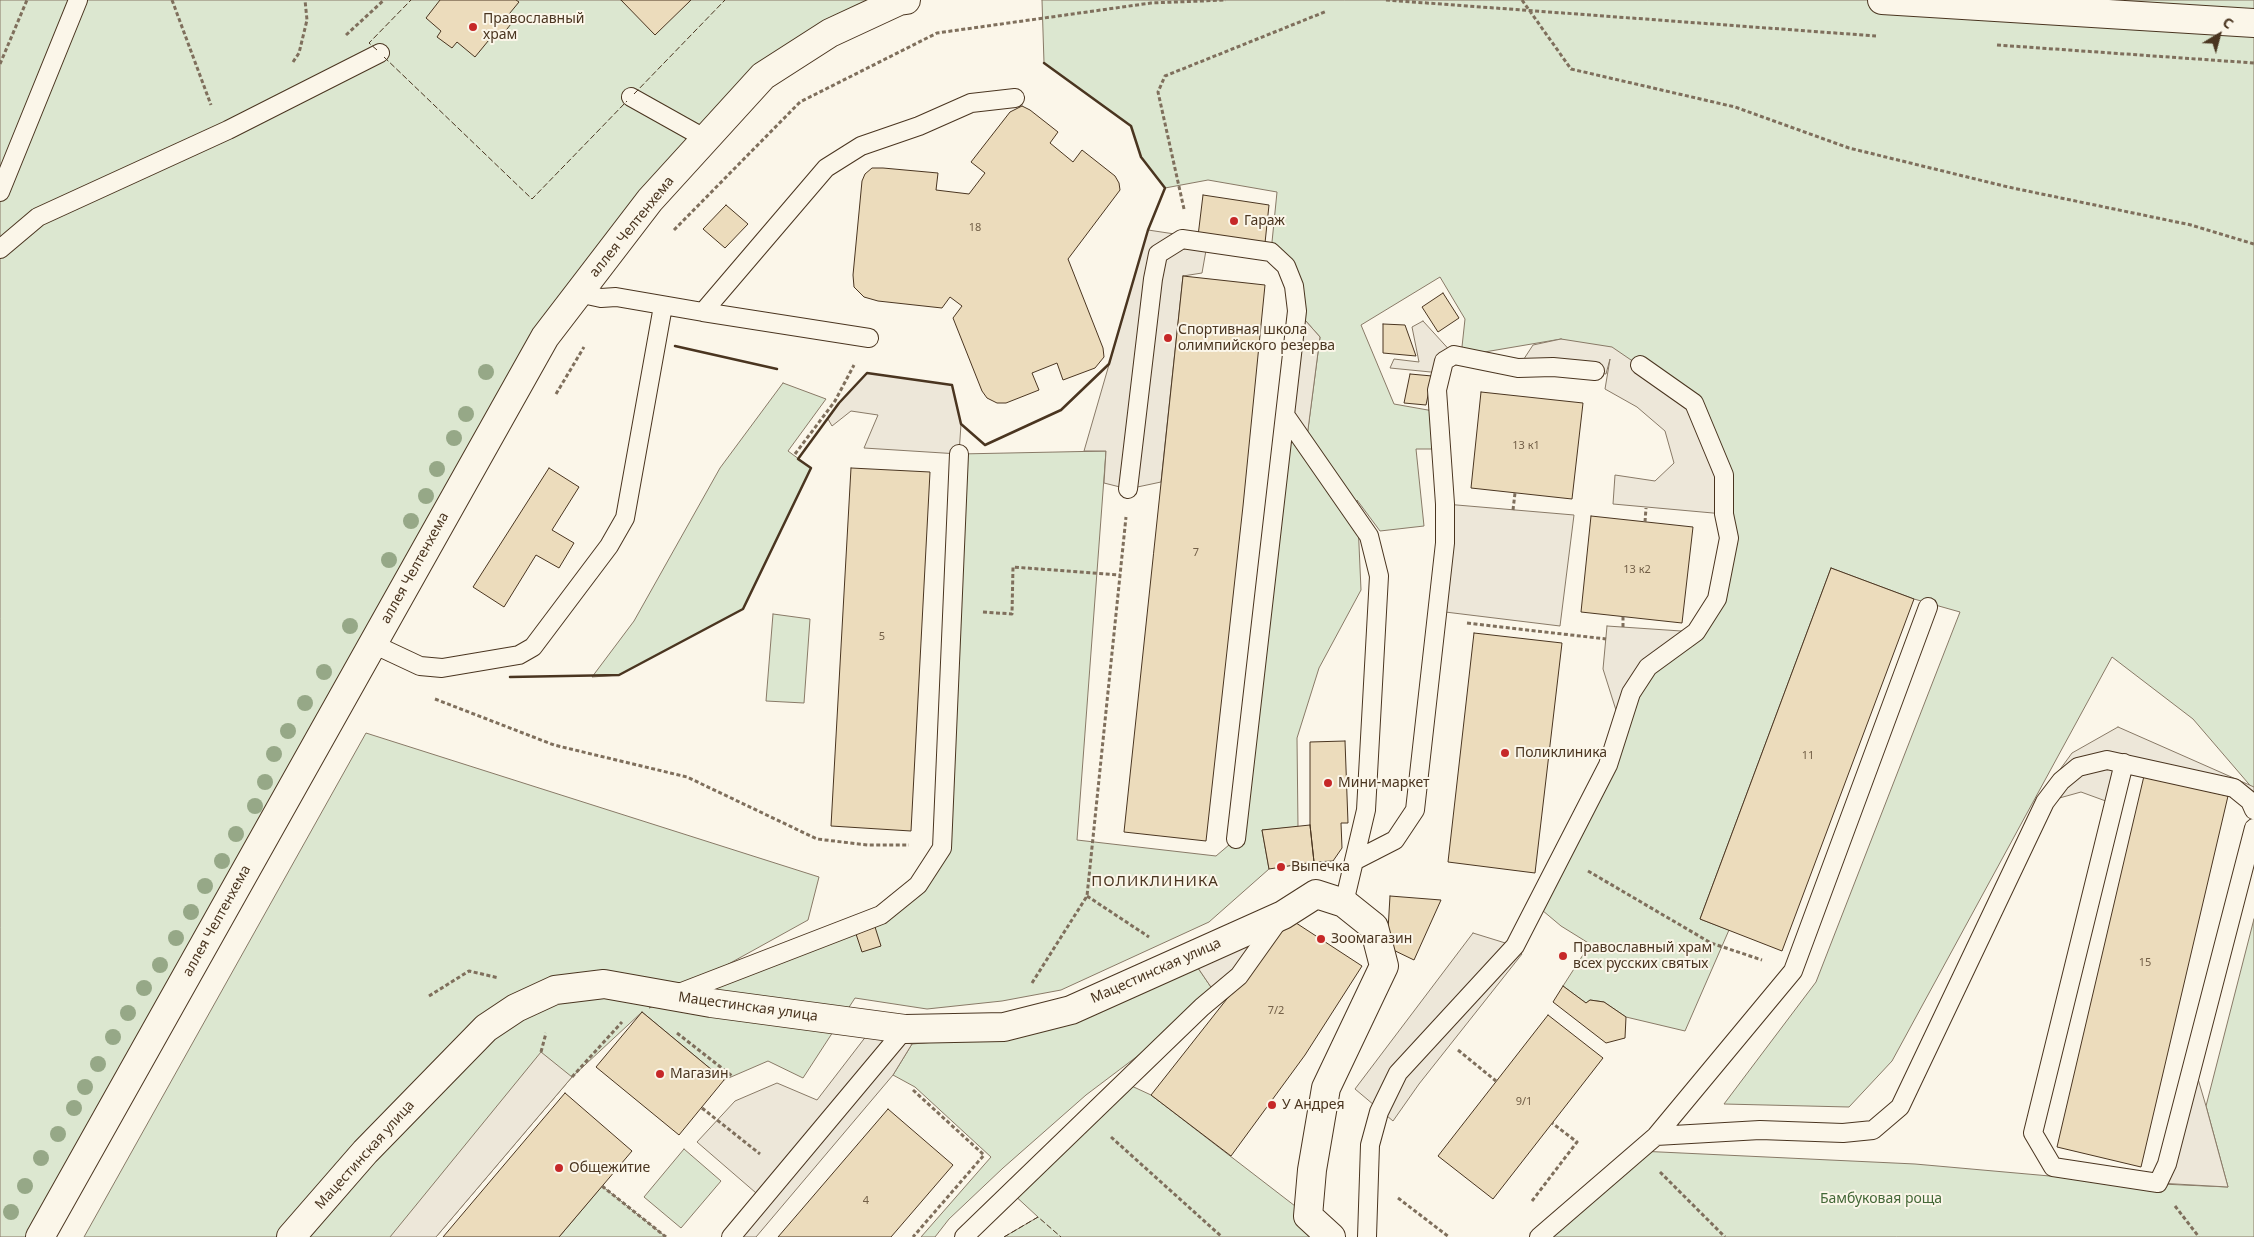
<!DOCTYPE html>
<html>
<head>
<meta charset="utf-8">
<style>
	body { margin:0 }
	#map { position:relative; width:2254px; height:1237px; overflow:hidden; background:#fbf6e9; font-family:"Noto Sans",sans-serif }
	canvas { display:block }
	.north { position:absolute; left:2194px; top:10px; width:50px; height:50px; -webkit-text-stroke:4px #fbf6e9; paint-order:stroke; rotate:37deg; font-size:14px; font-weight:700; line-height:20px; text-align:center; color:#4a3520 }
	.north::after { content:''; display:block; margin:auto; width:18px; height:22px; background:#4a3520; clip-path:polygon(50% 0,100% 100%,50% 72%,0 100%) }
</style>
</head>
<body>
<div id="map">
<canvas width="2254" height="1237"></canvas>
<div class="north">С</div>
</div>
<script>
const ctx = document.querySelector('canvas').getContext('2d');
ctx.lineJoin = 'round';
function paint(path, color) {
  ctx.fillStyle = color;
  ctx.fill(path, 'evenodd');
}
function shape(rows) {
  const path = new Path2D();
  for (const r of rows) {
    path.moveTo(r[0], r[1]);
    for (let i = 2; i < r.length; i += 2) path.lineTo(r[i], r[i + 1]);
  }
  return path;
}
function strokePath(path, color, width, dash) {
  ctx.strokeStyle = color;
  ctx.lineWidth = width;
  ctx.lineCap = dash ? 'butt' : 'round';
  ctx.setLineDash(dash || []);
  ctx.stroke(path);
}
function drawText(font, color, halo, rows, align = 'center') {
  ctx.font = font + ' "Noto Sans",sans-serif';
  ctx.lineWidth = 4;
  ctx.setLineDash([]);
  ctx.textBaseline = 'middle';
  ctx.strokeStyle = halo;
  ctx.fillStyle = color;
  for (const [text, x, y, turn = 0] of rows) {
    ctx.save();
    ctx.translate(x, y);
    ctx.rotate((+turn || 0) * Math.PI / 180);
    ctx.textAlign = isNaN(turn) ? turn : align;
    if (halo) ctx.strokeText(text, 0, 0);
    ctx.fillText(text, 0, 0);
    ctx.restore();
  }
}
const green = shape([
	[0,0,906,0,763,76,545,337,40,1237,0,1237,0,0],
	[1042,0,2254,0,2254,790,2193,719,2112,657,1892,1061,1849,1107,1724,1104,1816,982,1960,612,1914,599,1831,568,1700,919,1729,930,1685,1031,1626,1017,1604,1002,1590,1000,1586,1003,1563,986,1590,944,1561,926,1536,905,1631,693,1696,632,1729,538,1640,365,1561,339,1461,356,1465,319,1440,277,1361,325,1394,404,1439,412,1440,449,1416,449,1424,526,1380,531,1357,500,1361,590,1319,668,1297,738,1298,827,1262,830,1269,869,1209,922,1061,990,1002,1001,927,1009,855,998,803,1078,768,1061,724,1080,642,1012,572,1077,436,1237,84,1237,366,733,819,877,808,920,649,1008,720,977,881,915,942,848,959,454,1106,451,1077,840,1216,856,1236,839,1285,415,1306,444,1320,337,1297,311,1271,252,1277,192,1208,180,1165,188,1141,157,1131,126,1044,63,1042,0],
	[783,383,826,399,788,451,811,468,743,609,619,675,592,677,634,621,720,468,783,383],
	[773,614,810,619,804,703,766,701,773,614],
	[2254,919,2254,1237,1539,1237,1639,1151,1915,1164,2117,1182,2228,1187,2206,1106,2254,919],
	[1198,968,1217,996,1086,1095,1003,1168,949,1219,935,1237,921,1237,991,1157,915,1087,893,1075,912,1044,1037,1033,1198,968],
	[1123,1082,1151,1095,1308,1216,1331,1237,1004,1237,1038,1217,1011,1192,1123,1082],
	[684,1149,721,1181,681,1228,644,1197,684,1149],
	[602,1186,666,1237,559,1237,602,1186]
]);
const parking = shape([
	[1148,230,1208,239,1202,273,1183,276,1161,482,1128,489,1104,483,1106,451,1084,451,1148,230],
	[1297,311,1320,337,1306,445,1285,415,1297,311],
	[1423,321,1454,355,1441,373,1390,368,1394,359,1419,362,1412,327,1423,321],
	[1561,339,1612,347,1694,403,1724,475,1724,514,1613,504,1615,475,1655,481,1674,463,1665,431,1637,407,1605,389,1610,359,1606,374,1553,367,1518,368,1533,345,1561,339],
	[867,373,952,385,961,424,959,454,864,448,878,415,851,411,832,426,828,419,839,403,867,373],
	[1445,504,1574,515,1560,626,1437,611,1445,504],
	[1607,626,1696,632,1648,667,1621,726,1603,669,1607,626],
	[2118,727,2254,787,2254,810,2250,801,2124,763,2114,804,2081,792,2045,802,2056,775,2072,753,2118,727],
	[1283,915,1217,996,1198,968,1186,960,1283,915],
	[1473,933,1515,946,1522,954,1419,1084,1393,1121,1355,1089,1473,933],
	[867,1035,912,1044,893,1075,756,1237,731,1237,763,1199,697,1142,735,1101,777,1083,817,1100,867,1035],
	[541,1052,572,1077,436,1237,390,1237,541,1052],
	[2193,1062,2206,1106,2228,1187,2158,1183,2193,1062]
]);
const building = shape([
	[440,0,516,0,519,2,505,19,511,24,499,39,493,35,475,57,457,42,452,48,437,37,441,31,426,18,440,0],
	[621,0,691,0,655,35,621,0],
	[1022,106,1030,110,1058,132,1050,143,1073,162,1082,150,1115,176,1119,183,1120,190,1068,259,1103,348,1104,357,1095,368,1063,380,1057,363,1032,373,1039,390,1006,403,997,403,987,398,982,391,953,318,962,306,950,297,942,308,878,301,864,297,854,287,853,275,862,181,865,174,872,168,883,168,938,173,936,190,969,194,985,173,971,162,1010,112,1022,106],
	[1203,195,1269,205,1265,243,1198,236,1203,195],
	[726,205,748,224,725,248,703,229,726,205],
	[1183,276,1265,285,1243,506,1206,841,1124,832,1183,276],
	[1443,293,1459,318,1438,332,1422,307,1443,293],
	[1383,324,1405,325,1416,356,1383,353,1383,324],
	[1410,374,1432,376,1426,405,1404,403,1410,374],
	[1481,392,1583,403,1572,499,1471,488,1481,392],
	[549,468,579,487,552,530,574,543,559,568,536,555,504,607,473,587,549,468],
	[851,468,930,472,911,831,831,826,851,468],
	[1591,516,1693,527,1682,623,1581,612,1591,516],
	[1831,568,1914,599,1782,951,1700,919,1831,568],
	[1474,633,1562,643,1535,873,1448,862,1474,633],
	[1345,741,1348,823,1341,823,1342,848,1333,861,1314,862,1310,825,1310,742,1345,741],
	[2144,776,2228,796,2141,1167,2057,1147,2144,776],
	[1310,825,1314,862,1269,869,1262,830,1310,825],
	[1390,896,1441,900,1414,960,1387,947,1390,896],
	[1290,919,1362,966,1305,1055,1231,1156,1151,1095,1290,919],
	[875,927,881,946,862,952,856,934,875,927],
	[1563,986,1586,1003,1590,1000,1604,1002,1626,1017,1625,1038,1606,1043,1553,1002,1563,986],
	[642,1012,724,1080,679,1135,596,1067,642,1012],
	[1548,1015,1603,1058,1493,1199,1438,1156,1548,1015],
	[565,1093,632,1151,559,1237,443,1237,565,1093],
	[888,1109,953,1165,891,1237,778,1237,888,1109]
]);
const path = shape([
	[172,0,211,105],
	[1386,0,1876,36],
	[1522,0,1571,69,1735,107,1849,148,2008,187,2191,225,2254,244],
	[346,35,384,0],
	[1997,45,2254,63],
	[293,62,299,53,307,20,305,0],
	[0,64,27,0],
	[1184,209,1158,92,1165,76,1327,11],
	[674,230,800,102,937,33,1151,3,1226,0],
	[556,394,584,347],
	[795,454,835,401,854,365],
	[1513,510,1515,493],
	[1645,522,1646,508],
	[983,612,1012,614,1013,567,1120,575],
	[1467,623,1606,639],
	[1623,627,1623,616],
	[435,699,554,745,687,777,817,839,868,845,909,845],
	[1588,871,1711,943,1762,960],
	[1087,896,1149,937],
	[1032,983,1087,896,1126,517],
	[429,996,469,971,499,978],
	[677,1033,732,1076],
	[1458,1050,1496,1081],
	[541,1052,546,1033],
	[572,1077,622,1022],
	[913,1090,984,1155,913,1237],
	[702,1108,760,1154],
	[1111,1137,1222,1237],
	[1660,1172,1725,1237],
	[602,1186,666,1237],
	[1398,1198,1449,1237],
	[1532,1201,1577,1142,1552,1123],
	[2175,1206,2199,1237]
]);
const lane = shape([
	[631,97,706,139],
	[0,192,78,0],
	[0,249,38,217,228,130,380,53],
	[578,293,601,298,616,297,703,312,826,168,861,146,919,126,971,103,1015,98],
	[703,312,869,338],
	[1285,415,1369,536,1379,576,1366,810,1344,903],
	[1128,489,1153,279,1158,254,1182,239,1271,252,1286,266,1294,286,1297,311,1236,839],
	[373,644,420,666,442,668,519,655,533,647,609,546,625,518,663,306],
	[2124,763,2033,1133,2053,1167,2158,1183,2167,1164,2254,828],
	[1354,861,1395,840,1415,810,1445,543,1445,504,1437,390,1444,361,1454,355,1518,368,1553,367,1595,371],
	[674,995,881,915,918,885,942,848,959,454],
	[1656,1136,1760,1130,1843,1133,1873,1130,1900,1107,2045,802,2061,781,2078,767,2107,760,2234,788,2250,801,2254,810],
	[731,1237,905,1029],
	[964,1237,1202,1007,1239,976,1281,917],
	[1367,1237,1370,1145,1379,1112,1398,1073,1515,946,1608,765,1631,693,1648,667,1696,632,1717,599,1729,538,1724,514,1724,475,1694,403,1640,365],
	[1539,1237,1656,1136,1793,971,1928,607]
]);
const street = shape([
	[291,1237,365,1152,486,1028,516,1008,555,990,604,984,711,1003,905,1029,1004,1027,1071,1010,1283,915,1316,894,1344,903,1374,927,1384,966,1326,1088,1312,1170,1308,1216,1331,1237]
]);
const secondary = shape([
	[1882,0,2254,23],
	[40,1237,545,337,650,200,763,76,830,33,899,1,906,0]
]);
const fence = shape([
	[377,50,369,43,411,0],
	[384,57,532,199,627,101],
	[634,94,725,0],
	[1004,1237,1038,1217,1061,1237]
]);
const wall = shape([
	[675,346,777,369],
	[510,677,619,675,743,609,811,468,798,459,839,403,867,373,952,385,961,424,985,445,1061,410,1109,364,1148,230,1165,188,1141,157,1131,126,1044,63]
]);
const trees = [
	[486,372],
	[466,414],
	[454,438],
	[437,469],
	[426,496],
	[411,521],
	[389,560],
	[350,626],
	[324,672],
	[305,703],
	[288,731],
	[274,754],
	[265,782],
	[255,806],
	[236,834],
	[222,861],
	[205,886],
	[191,912],
	[176,938],
	[160,965],
	[144,988],
	[128,1013],
	[113,1037],
	[98,1064],
	[85,1087],
	[74,1108],
	[58,1134],
	[41,1158],
	[25,1186],
	[11,1212]
];
const markers = [
	[473,27,5,"#c62828"],
	[1234,221,5,"#c62828"],
	[1168,338,5,"#c62828"],
	[1505,753,5,"#c62828"],
	[1328,783,5,"#c62828"],
	[1281,867,5,"#c62828"],
	[1321,939,5,"#c62828"],
	[1563,956,5,"#c62828"],
	[660,1074,5,"#c62828"],
	[1272,1105,5,"#c62828"],
	[559,1168,5,"#c62828"]
];
const numberNames = [
	["18",975,228],
	["13 к1",1526,446],
	["7",1196,553],
	["13 к2",1637,570],
	["5",882,637],
	["11",1808,756],
	["15",2145,963],
	["7/2",1276,1011],
	["9/1",1524,1102],
	["4",866,1201]
];
const poiNames = [
	["Православный",483,19],
	["храм",483,35],
	["Гараж",1244,221],
	["Спортивная школа",1178,330],
	["олимпийского резерва",1178,346],
	["Поликлиника",1515,753],
	["Мини-маркет",1338,783],
	["Выпечка",1291,867],
	["Зоомагазин",1331,939],
	["Православный храм",1573,948],
	["всех русских святых",1573,964],
	["Магазин",670,1074],
	["У Андрея",1282,1105],
	["Общежитие",569,1168]
];
const streetNames = [
	["аллея Челтенхема",632,227,-51],
	["аллея Челтенхема",415,568,-61],
	["аллея Челтенхема",217,921,-61],
	["Мацестинская улица",1156,971,-24],
	["Мацестинская улица",748,1007,8],
	["Мацестинская улица",365,1155,-48]
];
const parkNames = [
	["Бамбуковая роща",1881,1199]
];
const neighbourhoodNames = [
	["ПОЛИКЛИНИКА",1155,882]
];
paint(green, '#dce7d0');
strokePath(green, '#887966', 1);
paint(parking, '#ede7d9');
strokePath(parking, '#887966', 1);
paint(building, '#ecdcbc');
strokePath(building, '#4a3520', 1);
strokePath(lane, '#4a3520', 20);
strokePath(street, '#4a3520', 30);
strokePath(secondary, '#4a3520', 30);
strokePath(path, '#7f6f5c', 3, [4, 2.5]);
strokePath(lane, '#fbf6e9', 18);
strokePath(street, '#fbf6e9', 28);
strokePath(secondary, '#fbf6e9', 28);
strokePath(fence, '#4a3520', 1, [6, 2.5]);
strokePath(wall, '#4a3520', 2.5);
ctx.fillStyle = '#96a887';
for (const [x, y] of trees) {
  ctx.beginPath();
  ctx.arc(x, y, 8, 0, 2 * Math.PI);
  ctx.fill();
}
for (const [x, y, r, color] of markers) {
  const dot = new Path2D();
  dot.arc(x, y, r, 0, 2 * Math.PI);
  ctx.fillStyle = color;
  ctx.fill(dot);
  strokePath(dot, '#fbf6e9', 2);
}
drawText('11px', '#725f47', null, numberNames);
drawText('14px', '#4a3520', '#fbf6e9', poiNames, 'left');
drawText('14px', '#4a3520', '#fbf6e9', streetNames);
drawText('14px', '#436837', '#fbf6e9', parkNames);
ctx.letterSpacing = '1px';
drawText('15px', '#4a3520', '#fbf6e9', neighbourhoodNames);
ctx.letterSpacing = '0px';
</script>
</body>
</html>
